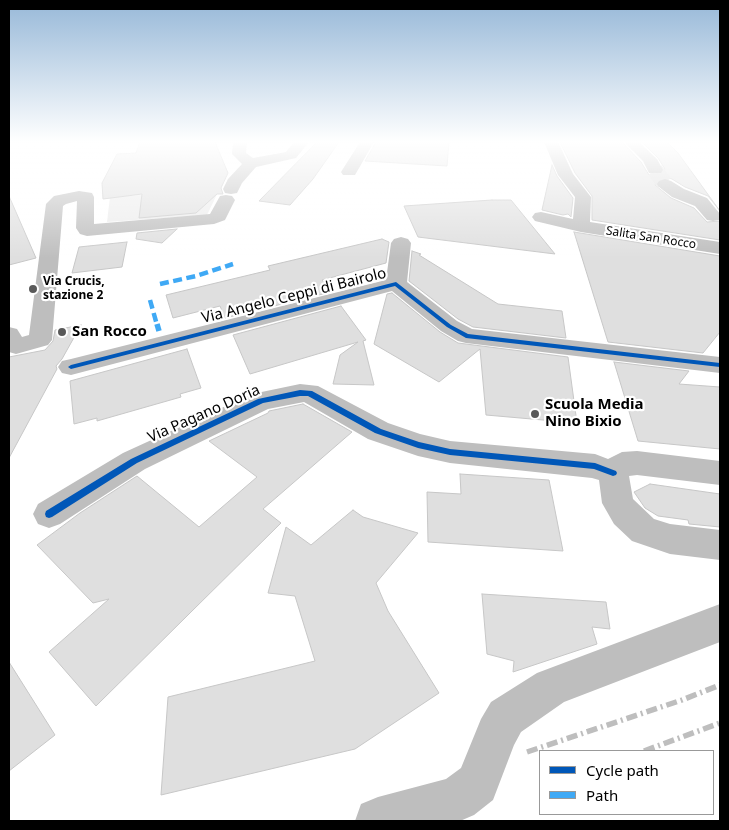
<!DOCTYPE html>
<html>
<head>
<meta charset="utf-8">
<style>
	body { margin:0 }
	#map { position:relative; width:729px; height:830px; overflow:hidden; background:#fff; font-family:"Noto Sans",sans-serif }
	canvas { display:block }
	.frame { position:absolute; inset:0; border:10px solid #000; pointer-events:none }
	.legend { position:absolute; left:539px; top:750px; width:175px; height:65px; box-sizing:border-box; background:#fff; border:1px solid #999; margin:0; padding:6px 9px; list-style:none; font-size:15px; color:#000 }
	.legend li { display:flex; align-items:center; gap:10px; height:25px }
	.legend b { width:25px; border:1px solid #999 }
</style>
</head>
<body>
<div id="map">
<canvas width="729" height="830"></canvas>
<div class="frame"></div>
<ul class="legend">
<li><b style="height:6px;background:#0057b8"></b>Cycle path</li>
<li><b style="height:6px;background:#3fa9f5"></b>Path</li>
</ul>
</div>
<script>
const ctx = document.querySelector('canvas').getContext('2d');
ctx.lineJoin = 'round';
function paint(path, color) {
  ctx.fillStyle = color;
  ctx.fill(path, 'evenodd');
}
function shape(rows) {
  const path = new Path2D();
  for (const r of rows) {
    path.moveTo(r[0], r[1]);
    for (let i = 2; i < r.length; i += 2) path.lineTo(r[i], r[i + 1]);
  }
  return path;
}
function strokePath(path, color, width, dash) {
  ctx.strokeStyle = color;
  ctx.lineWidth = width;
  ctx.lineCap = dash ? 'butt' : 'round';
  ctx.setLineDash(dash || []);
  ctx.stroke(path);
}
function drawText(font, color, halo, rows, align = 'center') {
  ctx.font = font + ' "Noto Sans",sans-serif';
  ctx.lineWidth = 4.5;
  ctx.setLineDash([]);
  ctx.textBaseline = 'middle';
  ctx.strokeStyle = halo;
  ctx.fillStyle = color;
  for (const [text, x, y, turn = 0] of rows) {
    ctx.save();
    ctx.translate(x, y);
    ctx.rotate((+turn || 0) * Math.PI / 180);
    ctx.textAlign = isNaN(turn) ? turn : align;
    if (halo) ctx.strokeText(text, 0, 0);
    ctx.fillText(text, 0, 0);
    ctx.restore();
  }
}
const green = shape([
	[219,190,207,215,107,222,110,197]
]);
const building = shape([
	[140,142,215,142,228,173,221,188,223,194,217,194,196,213,139,218,142,194,103,199,102,183,117,154,136,153,140,142],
	[317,142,339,142,313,179,290,205,259,201,317,142],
	[376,142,449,142,447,166,365,161,376,142],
	[560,142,622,142,641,162,649,175,661,175,665,169,658,158,642,142,667,142,678,153,720,211,708,196,685,187,672,179,666,177,658,179,655,185,671,198,694,208,707,222,720,221,720,240,592,220,592,196,575,173,560,142],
	[552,165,557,176,573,198,571,217,568,214,563,215,542,210,552,165],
	[9,196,36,258,9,265,9,196],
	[492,200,511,200,555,254,418,237,404,206,492,200],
	[177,229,162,243,136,239,137,233,177,229],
	[574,232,720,256,720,332,703,353,608,342,574,232],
	[382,239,389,242,386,263,322,280,331,292,225,318,220,306,173,318,166,295,270,270,268,266,382,239],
	[127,242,122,267,72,273,79,247,127,242],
	[412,251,421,254,419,255,498,304,562,311,566,338,473,327,458,319,409,281,412,251],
	[392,293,440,332,458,343,568,357,577,423,486,415,480,349,439,382,374,344,387,294,392,293],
	[341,306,366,340,363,341,374,385,333,384,340,355,358,342,250,374,233,335,341,306],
	[81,325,62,359,56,366,57,369,9,458,9,357,45,350,53,341,55,330,81,325],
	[187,349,201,388,180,394,181,397,97,421,97,418,74,424,70,381,187,349],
	[614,362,689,371,679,384,720,387,720,449,638,441,614,362],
	[303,404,352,432,263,509,281,523,96,706,49,652,109,599,93,603,37,545,80,513,137,476,199,527,257,477,209,441,268,413,269,411,303,404],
	[460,474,549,480,563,551,428,542,427,492,461,494,460,474],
	[650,484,720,494,720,527,689,524,688,520,658,516,645,508,634,492,650,484],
	[353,510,363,517,418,533,376,583,388,611,439,693,355,749,161,795,168,697,315,661,295,596,268,593,286,527,311,545,353,510],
	[482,594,606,602,610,629,592,627,597,644,513,672,514,661,487,654,482,594],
	[9,662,55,735,9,771,9,662]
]);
const minorTunnel = shape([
	[655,170,665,184]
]);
const minor = shape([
	[233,142,247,142,246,153,253,158,286,152,294,142,309,142,296,158,256,167,242,183,237,193,231,194,225,193,223,189,228,179,242,164,232,154,233,142],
	[360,142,374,142,355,175,343,175,341,172,360,142],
	[544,142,558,142,573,174,591,197,590,222,720,242,720,254,581,232,535,221,532,217,535,213,541,212,573,219,575,197,558,175,544,142],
	[624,142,639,142,657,159,663,170,661,173,649,173,643,161,624,142],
	[665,179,671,181,684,189,707,198,720,214,719,220,713,221,707,220,695,206,672,197,659,187,657,184,659,181,665,179],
	[79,191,92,193,94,197,94,224,210,214,220,196,226,195,232,196,235,200,225,220,214,224,87,236,80,234,76,228,77,201,66,204,63,206,52,340,48,345,16,354,9,352,9,327,17,329,22,337,29,335,46,204,54,196,79,191],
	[401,237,408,239,411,243,407,282,457,321,472,329,720,357,720,373,466,343,458,341,441,331,392,291,71,375,62,373,58,367,62,361,71,359,386,280,391,243,394,239,401,237],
	[300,384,318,386,388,423,420,434,450,441,595,454,608,459,622,452,637,451,720,461,720,485,637,475,629,476,633,499,654,519,670,524,720,530,720,560,670,554,632,541,614,524,602,503,599,480,592,478,450,463,418,456,368,439,304,402,268,409,145,469,60,524,49,528,38,524,33,514,38,504,123,453,252,394,300,384],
	[720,604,720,642,564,702,521,732,514,745,493,800,474,815,460,821,355,821,361,804,378,797,446,779,461,768,481,719,491,702,537,673,720,604]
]);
const rail = shape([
	[644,751,720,723],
	[527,752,682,700,720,685]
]);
const quietFar1 = shape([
	[160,284,196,276,233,264],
	[150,300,157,325]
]);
const quiet = shape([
	[157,324,159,331]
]);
const cycleway = shape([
	[396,282,451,325,468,334,720,363,720,367,466,338,447,327,395,286,71,369,68,367,71,365,396,282],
	[300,390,312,391,381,429,419,442,450,449,595,463,616,471,617,473,616,475,613,476,594,469,450,455,418,448,375,433,308,396,300,396,263,403,137,463,52,517,49,518,46,517,45,514,46,511,131,459,258,399,300,390]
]);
const markers = [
	[33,289,5,"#595959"],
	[62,332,5,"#595959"],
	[535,414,5,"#595959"]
];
const farStreetnames = [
	["Salita San Rocco",651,238,9]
];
const farPoinames = [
	["Via Crucis,",43,282],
	["stazione 2",43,296]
];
const streetNames = [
	["Via Angelo Ceppi di Bairolo",294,296,-14],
	["Via Pagano Doria",204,414,-24]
];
const poiNames = [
	["San Rocco",72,332],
	["Scuola Media",545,405],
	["Nino Bixio",545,422]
];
paint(green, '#ececec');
paint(building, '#dfdfdf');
strokePath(building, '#c7c7c7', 1);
strokePath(minorTunnel, '#d9d9d9', 16, [16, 8]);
paint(minor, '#bebebe');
strokePath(rail, '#bebebe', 5.5, [11, 4, 2, 4]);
strokePath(quietFar1, '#3fa9f5', 4.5, [9, 4.5]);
strokePath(quiet, '#3fa9f5', 5.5, [12, 5.5]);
paint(cycleway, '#0057b8');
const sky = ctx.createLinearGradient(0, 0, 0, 258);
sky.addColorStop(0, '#97b8d8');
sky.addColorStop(0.55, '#fff');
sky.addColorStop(1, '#ffffff00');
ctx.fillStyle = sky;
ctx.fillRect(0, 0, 729, 258);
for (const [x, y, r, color] of markers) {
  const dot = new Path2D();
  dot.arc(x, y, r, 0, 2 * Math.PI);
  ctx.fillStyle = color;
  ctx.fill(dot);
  strokePath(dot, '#fff', 2);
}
drawText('12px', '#000', '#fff', farStreetnames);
drawText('bold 12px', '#000', '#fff', farPoinames, 'left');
drawText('15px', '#000', '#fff', streetNames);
drawText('bold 15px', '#000', '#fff', poiNames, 'left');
</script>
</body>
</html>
